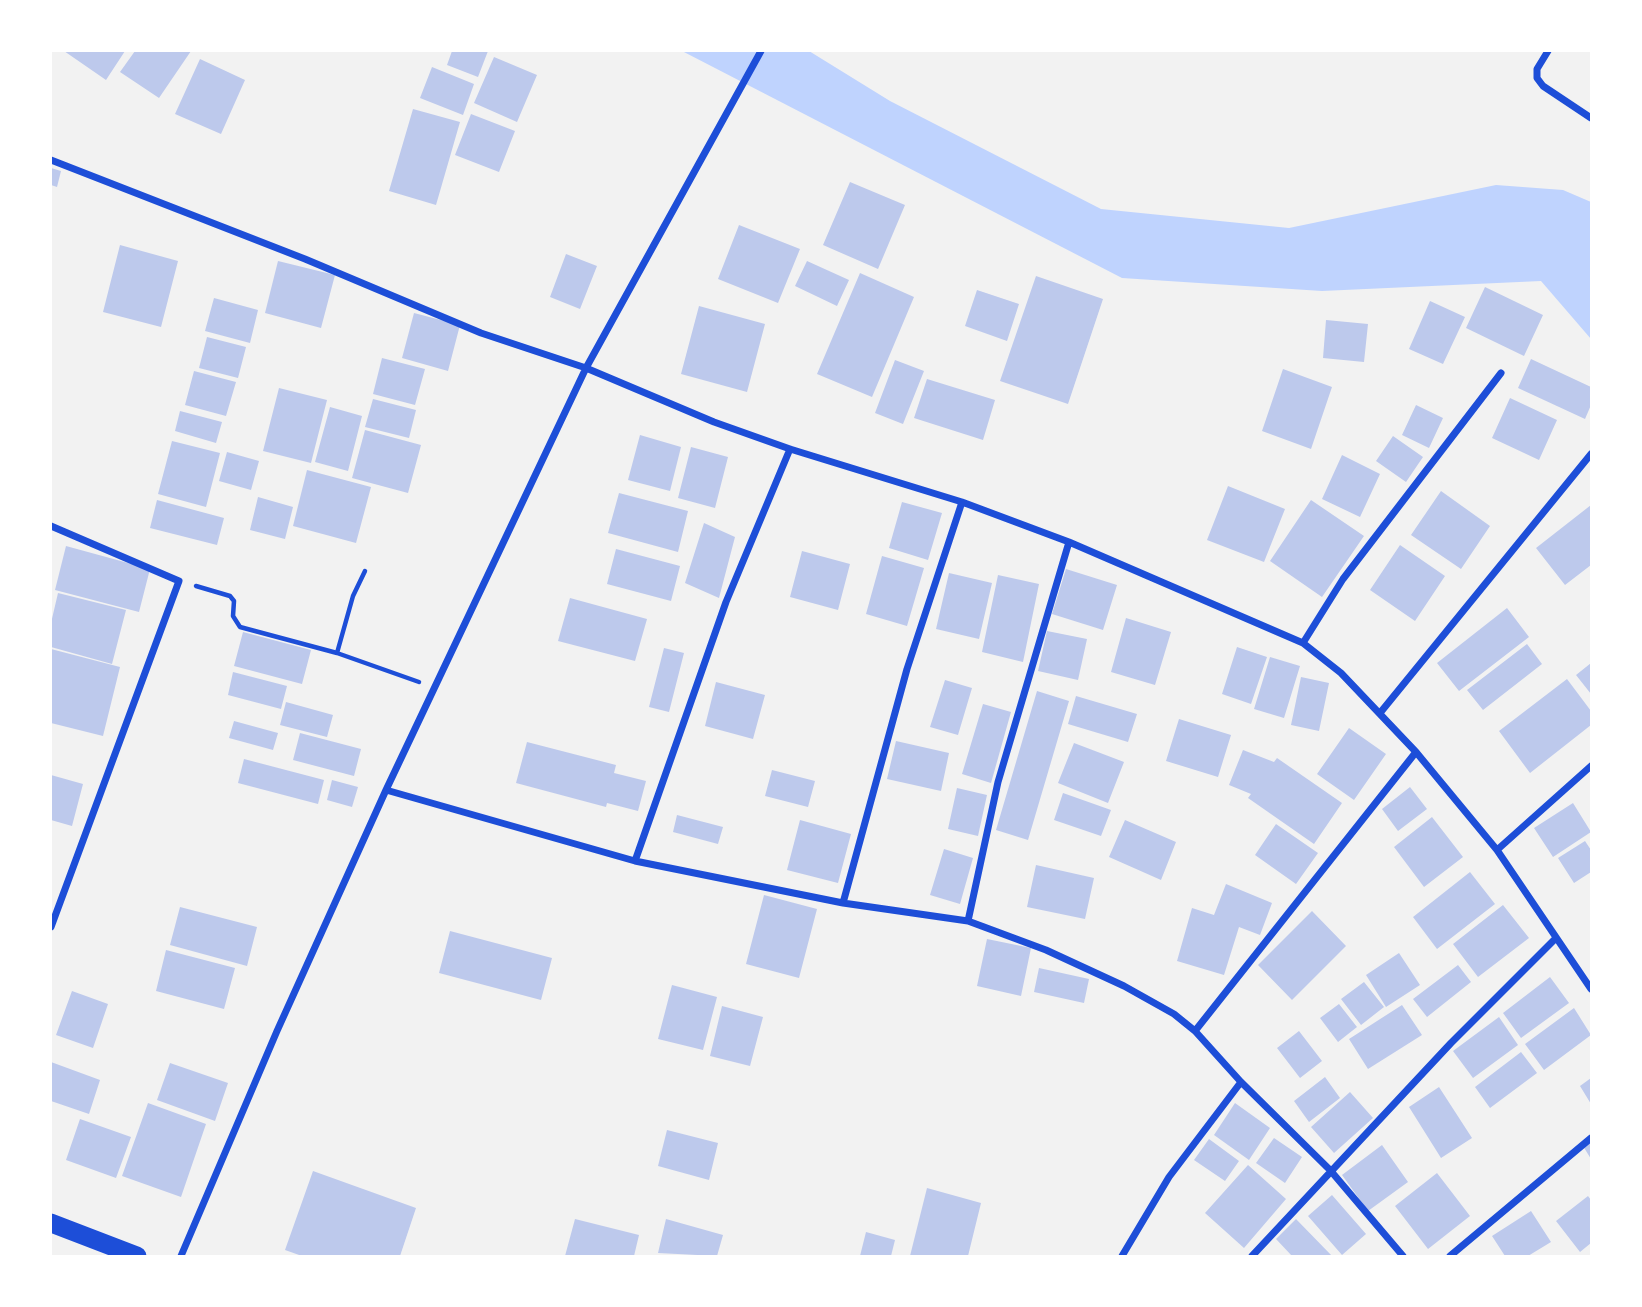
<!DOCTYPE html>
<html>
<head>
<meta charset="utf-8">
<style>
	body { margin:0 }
	#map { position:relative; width:1642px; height:1307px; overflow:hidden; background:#f2f2f2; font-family:Cabin,sans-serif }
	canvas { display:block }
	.frame { position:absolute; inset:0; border:52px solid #fff; pointer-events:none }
</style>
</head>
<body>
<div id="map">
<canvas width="1642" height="1307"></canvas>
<div class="frame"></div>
</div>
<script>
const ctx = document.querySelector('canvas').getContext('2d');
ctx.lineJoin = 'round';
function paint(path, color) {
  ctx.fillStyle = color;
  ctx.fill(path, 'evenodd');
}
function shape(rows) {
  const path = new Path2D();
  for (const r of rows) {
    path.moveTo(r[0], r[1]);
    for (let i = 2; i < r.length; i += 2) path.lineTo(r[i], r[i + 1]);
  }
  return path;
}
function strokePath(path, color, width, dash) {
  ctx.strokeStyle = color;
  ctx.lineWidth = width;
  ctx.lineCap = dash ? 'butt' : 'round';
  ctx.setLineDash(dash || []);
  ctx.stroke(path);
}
const water = shape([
	[682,51,809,51,890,101,1101,209,1289,228,1496,185,1563,190,1591,202,1591,339,1541,281,1322,291,1122,278]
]);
const building = shape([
	[64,51,125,51,106,80],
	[135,51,191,51,159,98,120,72],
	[452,51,488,51,478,77,447,65],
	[494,57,537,75,517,122,474,103],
	[200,59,245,80,221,134,175,114],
	[432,67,474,84,463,115,420,98],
	[413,109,460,122,436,205,389,191],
	[471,114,515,131,499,172,455,155],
	[51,168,61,171,57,187,51,185],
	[850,182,905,205,878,269,823,245],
	[739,225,800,249,778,303,718,279],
	[120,245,178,261,161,327,103,312],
	[566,254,597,266,580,309,550,297],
	[278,261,335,275,321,328,265,313],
	[807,261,849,280,837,306,795,286],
	[860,273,914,297,872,397,817,374],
	[1036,276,1103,299,1068,404,1000,381],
	[1485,287,1543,315,1524,356,1466,328],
	[977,290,1019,304,1007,341,965,326],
	[214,298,258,310,250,343,205,331],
	[1430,301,1465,317,1443,364,1409,349],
	[699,306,765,324,747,392,681,374],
	[414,313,460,325,448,371,402,358],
	[1326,320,1368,324,1364,362,1323,358],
	[207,337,246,347,238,378,199,368],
	[382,358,425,369,415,405,373,394],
	[1531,359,1591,387,1591,405,1585,419,1518,388],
	[895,360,924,371,903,424,875,413],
	[1283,369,1332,387,1311,449,1262,431],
	[194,371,236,382,226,416,185,405],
	[927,379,995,400,983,440,914,418],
	[279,388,327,400,311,463,263,451],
	[1510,398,1557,420,1539,460,1492,438],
	[373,399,416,410,409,438,365,427],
	[1416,405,1443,418,1429,448,1402,435],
	[330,407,362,416,348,471,315,462],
	[180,411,222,422,216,443,175,431],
	[365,430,421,445,408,493,352,478],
	[640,435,681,447,670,491,628,480],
	[1393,436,1423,457,1406,482,1376,461],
	[172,441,220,453,206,507,158,494],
	[691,447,728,457,715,508,678,498],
	[227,452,259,461,251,490,219,481],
	[1342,455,1380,474,1360,517,1322,499],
	[307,470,371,487,356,543,293,526],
	[1228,486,1285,509,1264,562,1207,540],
	[1441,491,1490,526,1461,569,1411,535],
	[619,493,688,511,678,552,608,533],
	[258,497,293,507,285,539,250,530],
	[157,500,224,518,217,545,150,528],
	[1311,500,1364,536,1322,597,1270,561],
	[902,502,942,513,928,560,889,548],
	[1591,505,1591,565,1565,585,1536,548],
	[704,523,735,537,719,598,685,583],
	[1400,545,1445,576,1415,621,1370,590],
	[66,546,150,569,139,612,55,590],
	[616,549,680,566,671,601,607,584],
	[802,551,850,564,838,610,790,597],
	[882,556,924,568,907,626,866,614],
	[1066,569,1117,585,1103,630,1052,614],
	[949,573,992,583,979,639,936,629],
	[998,575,1039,584,1023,662,982,652],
	[58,593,126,610,112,664,51,647,51,623],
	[570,598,647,619,635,661,558,641],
	[1507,608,1529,637,1459,691,1437,663],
	[1126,618,1171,632,1155,685,1111,672],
	[1047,631,1087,639,1078,680,1038,671],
	[243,632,311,650,302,684,234,666],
	[1527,644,1542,664,1483,710,1467,690],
	[1237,647,1267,657,1251,704,1222,694],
	[664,648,684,653,669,712,649,707],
	[51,649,120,667,103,736,51,723],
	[1270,657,1300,666,1284,718,1254,709],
	[1591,663,1591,694,1576,675],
	[233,672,287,686,281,709,228,695],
	[1301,677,1329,683,1319,731,1291,725],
	[1567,679,1591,711,1591,725,1530,773,1499,731],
	[945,680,972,688,958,735,930,727],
	[716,682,765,695,753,739,705,726],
	[1037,691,1069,701,1028,840,996,830],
	[1076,696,1137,714,1128,742,1068,724],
	[286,702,333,715,327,737,280,725],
	[983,704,1011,712,991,783,962,774],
	[1179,719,1231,735,1218,777,1166,761],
	[234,721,278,733,273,750,229,738],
	[1349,728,1386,754,1354,800,1317,774],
	[300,733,361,749,354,776,293,760],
	[896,741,949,753,941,791,887,779],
	[527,742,616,765,614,773,646,781,638,811,607,803,606,807,516,783],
	[1074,743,1124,762,1108,803,1058,783],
	[1243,750,1274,762,1277,758,1342,803,1314,844,1248,798,1251,794,1229,785],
	[244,759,324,780,318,804,238,783],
	[772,770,815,781,808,807,765,796],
	[51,775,83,784,72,826,51,820],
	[332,780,358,787,352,807,327,800],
	[1410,787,1427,809,1398,831,1382,809],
	[957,788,987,795,978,836,948,829],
	[1063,793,1111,810,1101,836,1054,820],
	[1573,803,1591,832,1553,857,1534,828],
	[677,815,723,827,718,844,673,832],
	[1432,817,1463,857,1424,887,1394,847],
	[800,820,851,834,838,883,787,870],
	[1125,820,1176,842,1161,880,1109,857],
	[1276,824,1318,853,1296,884,1255,855],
	[1585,841,1591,850,1591,872,1574,883,1558,858],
	[944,849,973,858,960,904,930,895],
	[1036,865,1094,878,1085,919,1027,907],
	[1470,872,1495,904,1437,949,1413,917],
	[1226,884,1272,903,1260,935,1239,927,1224,975,1177,961,1192,908,1214,915],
	[764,895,817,909,799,978,746,964],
	[1503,905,1529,938,1478,977,1453,944],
	[180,907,257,927,247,966,170,945],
	[1312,911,1346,946,1292,1000,1258,965],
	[450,931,552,958,541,1000,439,973],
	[987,939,1031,948,1021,996,977,986],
	[166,950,235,968,224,1009,156,991],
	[1399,953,1420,985,1386,1007,1366,975],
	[1458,965,1471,982,1427,1017,1413,999],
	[1039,968,1089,979,1084,1003,1034,992],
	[1550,977,1569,1003,1521,1038,1503,1013],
	[1364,982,1384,1007,1361,1025,1341,999],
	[672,985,717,997,703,1050,658,1039],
	[72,991,108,1004,93,1048,56,1035],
	[1339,1004,1357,1027,1338,1042,1320,1018],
	[1402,1005,1422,1035,1368,1069,1349,1039],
	[722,1006,763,1017,750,1066,710,1056],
	[1574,1008,1591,1035,1544,1070,1525,1044],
	[1499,1017,1518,1045,1473,1078,1453,1051],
	[1299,1031,1322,1061,1300,1078,1277,1048],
	[1521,1052,1537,1073,1490,1108,1475,1087],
	[51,1062,100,1080,89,1114,51,1101],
	[170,1063,228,1083,215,1121,157,1100],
	[1325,1077,1340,1098,1309,1122,1294,1101],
	[1591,1078,1591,1104,1580,1086],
	[1439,1087,1472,1138,1441,1158,1409,1107],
	[1350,1092,1373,1118,1334,1153,1311,1127],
	[148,1103,206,1124,181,1197,122,1176],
	[1235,1103,1270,1128,1249,1160,1214,1135],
	[80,1119,131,1137,116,1178,66,1160],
	[667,1130,718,1143,709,1180,658,1166],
	[1274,1138,1302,1157,1285,1183,1256,1163],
	[1209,1139,1239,1161,1225,1181,1194,1160],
	[1591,1141,1591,1159,1583,1146],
	[1382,1145,1408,1182,1368,1211,1342,1175],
	[1248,1165,1286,1199,1244,1248,1205,1213],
	[313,1171,416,1208,400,1256,302,1256,285,1250],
	[1437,1173,1470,1216,1428,1249,1395,1206],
	[927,1188,981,1203,968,1256,910,1256],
	[1332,1195,1366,1234,1342,1255,1308,1216],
	[1588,1196,1591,1200,1591,1243,1580,1252,1556,1221],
	[1531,1211,1551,1242,1528,1256,1505,1256,1492,1236],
	[575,1219,639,1235,634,1256,565,1256],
	[666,1219,723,1235,717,1256,658,1253],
	[1296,1219,1332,1256,1292,1256,1276,1239],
	[866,1232,895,1240,891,1256,860,1256]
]);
const path = shape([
	[196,586,230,596,234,601,233,616,240,627,337,653,419,682],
	[337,653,353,596,365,571]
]);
const minor = shape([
	[1548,51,1537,69,1537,78,1543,86,1591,118],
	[51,160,305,259,481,333,586,368,714,422,790,449,962,502,1069,542,1303,643,1341,673,1416,752,1497,850,1591,989],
	[51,526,179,581,51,927],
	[1303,643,1343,579,1501,373],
	[1380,713,1591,454],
	[386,790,635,861,843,903,968,921,1046,950,1124,986,1174,1014,1195,1031,1241,1082,1330,1170,1403,1256],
	[1497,850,1591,766],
	[635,861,726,602,790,449],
	[843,903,907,669,962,502],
	[968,921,998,782,1069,542],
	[1195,1031,1416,752],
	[181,1256,277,1031,386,790,586,368,761,51],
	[1122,1256,1169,1177,1241,1082],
	[1252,1256,1451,1043,1555,939],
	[1450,1256,1591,1138]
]);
const trunk = shape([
	[51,1223,137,1256]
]);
paint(water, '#bfd3fe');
paint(building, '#bdc9ec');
strokePath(path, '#1d4ed8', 4.5);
strokePath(minor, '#1d4ed8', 7);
strokePath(trunk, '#1d4ed8', 19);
</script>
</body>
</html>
